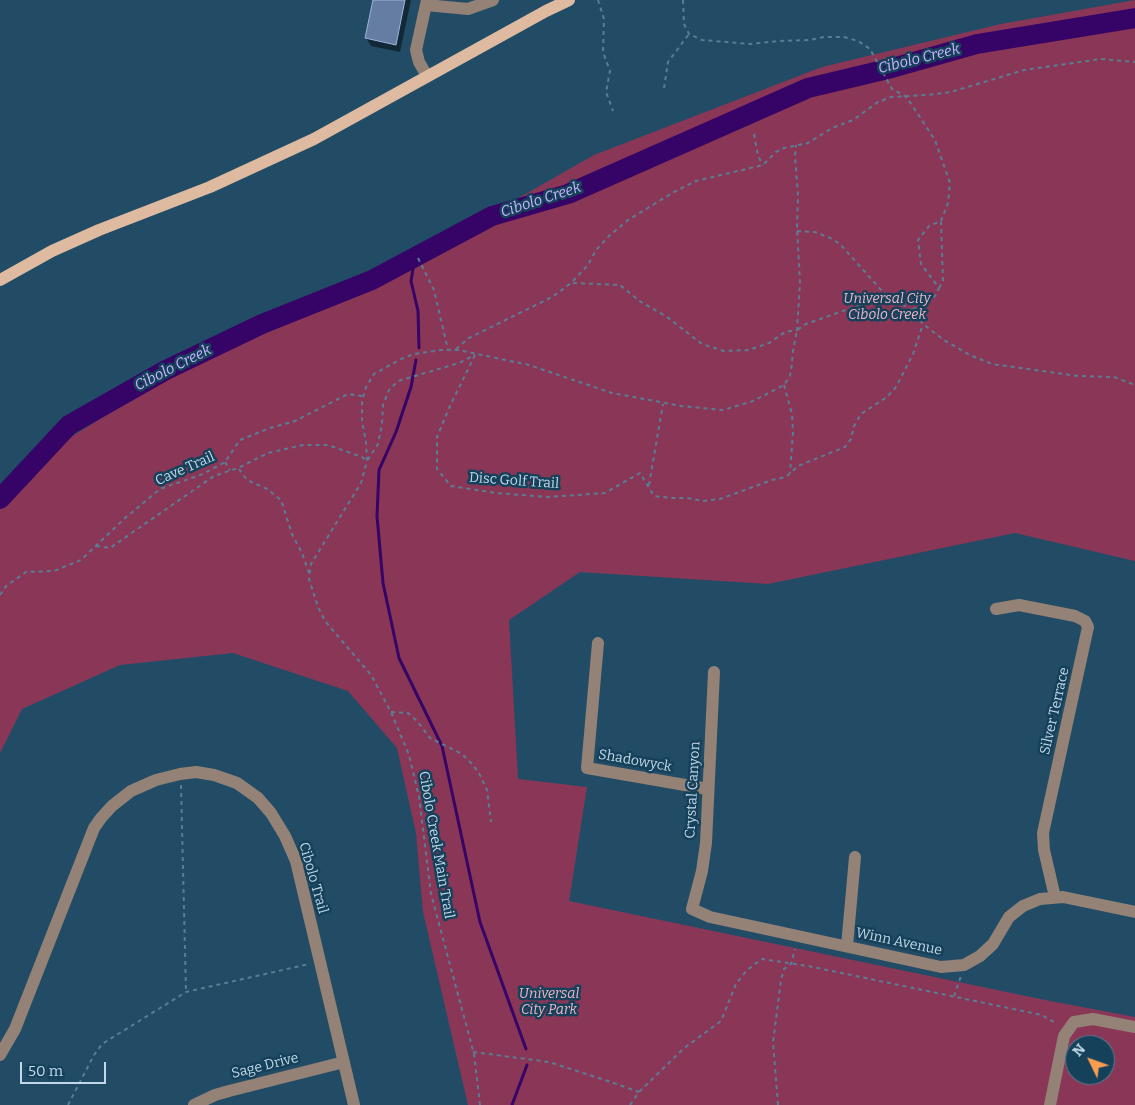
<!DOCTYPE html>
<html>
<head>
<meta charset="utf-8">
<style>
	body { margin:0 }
	#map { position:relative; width:1135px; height:1105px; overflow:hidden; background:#224c66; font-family:Bitter,serif }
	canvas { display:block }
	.north { position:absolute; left:1065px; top:1035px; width:50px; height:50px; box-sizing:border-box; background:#16415a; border:1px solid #5b7d93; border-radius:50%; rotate:312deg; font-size:14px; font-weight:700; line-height:20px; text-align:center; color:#c2d8e8 }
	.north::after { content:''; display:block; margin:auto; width:18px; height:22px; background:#fb9e50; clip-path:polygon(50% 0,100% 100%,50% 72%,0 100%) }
	.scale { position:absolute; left:20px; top:1062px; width:86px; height:22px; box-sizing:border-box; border:2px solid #c2d8e8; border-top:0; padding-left:6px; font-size:15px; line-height:18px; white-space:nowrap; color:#c2d8e8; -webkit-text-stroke:4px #16415a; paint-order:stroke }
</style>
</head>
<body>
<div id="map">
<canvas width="1135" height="1105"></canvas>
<div class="north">N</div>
<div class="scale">50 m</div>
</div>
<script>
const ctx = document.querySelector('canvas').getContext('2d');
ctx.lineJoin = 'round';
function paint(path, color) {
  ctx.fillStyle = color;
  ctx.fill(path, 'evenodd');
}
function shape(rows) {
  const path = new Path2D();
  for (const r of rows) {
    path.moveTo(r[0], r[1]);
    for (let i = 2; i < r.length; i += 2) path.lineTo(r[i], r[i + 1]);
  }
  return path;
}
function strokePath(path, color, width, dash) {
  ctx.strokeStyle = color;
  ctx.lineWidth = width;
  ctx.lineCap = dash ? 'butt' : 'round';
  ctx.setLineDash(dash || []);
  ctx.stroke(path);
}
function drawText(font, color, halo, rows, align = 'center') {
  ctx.font = font + ' Bitter,serif';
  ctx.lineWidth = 5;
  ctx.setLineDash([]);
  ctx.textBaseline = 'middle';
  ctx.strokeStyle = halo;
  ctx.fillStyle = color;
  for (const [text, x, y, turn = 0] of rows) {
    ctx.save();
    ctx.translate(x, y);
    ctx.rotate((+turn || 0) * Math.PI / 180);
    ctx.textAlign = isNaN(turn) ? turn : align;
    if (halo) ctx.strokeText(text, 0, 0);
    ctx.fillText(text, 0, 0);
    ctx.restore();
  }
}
const green = shape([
	[1135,0,1135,561,1015,533,768,584,580,572,509,620,518,779,587,787,569,901,1045,1000,1135,1017,1135,1105,468,1105,423,912,416,833,397,748,348,691,233,653,120,665,22,709,0,753,0,489,23,467,271,312,415,257,594,155,822,67,1001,24],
	[1075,1045,1105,1045,1105,1075,1075,1075]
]);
const shadow = shape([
	[375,0,411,0,400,52,371,46,366,38]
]);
const stream = shape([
	[415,257,411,281,418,311,419,348],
	[416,360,411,387,396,432,379,470,377,516,383,583,399,658,442,746,480,922,526,1049],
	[512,1105,527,1065]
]);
const river = shape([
	[0,499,69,425,166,370,262,324,372,280,492,216,568,194,808,88,892,68,977,44,1135,18]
]);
const building = shape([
	[373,0,405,0,396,45,365,38,373,0]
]);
const path = shape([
	[598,0,604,19,603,52,610,71,606,92,613,111],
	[683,0,684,24,689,34,702,40,750,44,779,41,810,40,824,37,844,37,858,41,870,49,892,89,905,96,912,105,935,140,950,183,948,203,941,221,929,226,918,240,921,264,939,288,935,296,925,305,911,310],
	[664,88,668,62,689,34],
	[754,134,758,156,763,165],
	[797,231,815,232,830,238,840,244,883,292,892,298],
	[418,258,434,290,448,350],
	[573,283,620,285,641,302,667,317,702,344,724,351,749,350,769,343,785,332,797,330,800,282,797,227,798,195,795,156,796,145],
	[939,288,943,281,941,222],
	[456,349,469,338,552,297,571,283,588,265,596,250,609,236,628,220,674,192,696,181,763,165,776,152,784,148,808,143,832,128,853,120,878,102,891,97,927,95,951,92,1024,70,1101,59,1135,62],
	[475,355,449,408,437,437,437,469,451,486,496,493,548,497,605,493,640,473,654,496,671,498,687,498,703,501,720,499,772,480,786,477,798,466,845,447,851,439,854,426,861,414,887,397,896,387,913,354,923,324],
	[784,385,792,414,793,432,790,473],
	[225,462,230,470],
	[239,469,247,480,267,489,281,500,292,534,302,553,309,573],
	[649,485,663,404],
	[96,546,110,548,214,476,238,468,268,453,303,445,328,445,362,457,367,461,378,444,382,424,383,405,389,390,398,381,459,363,475,355],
	[0,595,6,586,26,572,54,571,81,560,124,519,160,489,203,474,225,462,240,440,270,428,295,421,348,394,362,396],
	[391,712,408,713,417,721,430,738,462,754,473,765,480,775,487,790,491,822],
	[181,785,186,992],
	[954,996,961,976],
	[473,1052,549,1062,608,1081,639,1092],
	[68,1105,94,1055,102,1044,186,992,309,964],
	[480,1105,474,1054,431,894,419,797,409,755,391,712,371,675,325,621,318,607,309,579,311,564,361,483,367,461,366,442,362,421,362,401,366,387,374,374,401,359,414,354,441,350,458,350,529,365,612,393,681,406,723,410,753,401,784,385,789,378,791,372,793,351,797,330,806,324,874,300,890,298,902,304,911,310,923,324,944,340,970,355,992,364,1078,376,1114,377,1135,385],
	[630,1105,639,1092,683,1049,721,1021,736,984,747,970,762,959,808,966,1042,1015,1057,1024],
	[778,1105,773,1042,781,980,784,969,791,964,795,949]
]);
const minor = shape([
	[426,5,468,9,493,0],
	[427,76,419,62,416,50,427,0],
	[996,609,1019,605,1075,616,1085,621,1088,627,1043,833,1044,850,1055,897],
	[598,643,587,768,708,789],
	[714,672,706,843,702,871,692,909,710,917,941,967,964,965,980,956,993,944,1009,917,1023,906,1040,899,1063,897,1135,912],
	[847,946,855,857],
	[0,1055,15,1029,94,828,101,818,112,806,131,791,156,780,180,774,196,772,214,775,237,783,258,798,271,813,285,836,296,861,354,1105],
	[194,1105,215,1095,229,1091,344,1062],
	[1050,1105,1064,1036,1074,1022,1093,1019,1135,1027]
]);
const major = shape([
	[0,280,52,251,99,230,210,187,314,139,546,11,569,0]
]);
const parkNames = [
	["Universal City",887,299],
	["Cibolo Creek",887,315],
	["Universal",549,994],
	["City Park",549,1010]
];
const streetNames = [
	["Cave Trail",185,469,-24],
	["Disc Golf Trail",514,481,4],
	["Silver Terrace",1055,711,-77],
	["Shadowyck",635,761,10],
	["Crystal Canyon",693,790,-87],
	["Cibolo Creek Main Trail",436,845,80],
	["Cibolo Trail",313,878,74],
	["Winn Avenue",899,942,12],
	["Sage Drive",265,1066,-14]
];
const waterNames = [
	["Cibolo Creek",919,59,-14],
	["Cibolo Creek",541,200,-18],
	["Cibolo Creek",173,368,-27]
];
paint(green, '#8a3757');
paint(shadow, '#0007');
strokePath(stream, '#360467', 3);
strokePath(river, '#360467', 20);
paint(building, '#657da3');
strokePath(building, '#9ab5dc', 1);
strokePath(path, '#5a7d94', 2, [4, 4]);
strokePath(minor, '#938275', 12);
strokePath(major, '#ddbaa0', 12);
drawText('italic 14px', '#eeb4c6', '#16415a', parkNames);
drawText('14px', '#c2d8e8', '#16415a', streetNames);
drawText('italic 15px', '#cbb3ff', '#16415a', waterNames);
</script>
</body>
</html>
